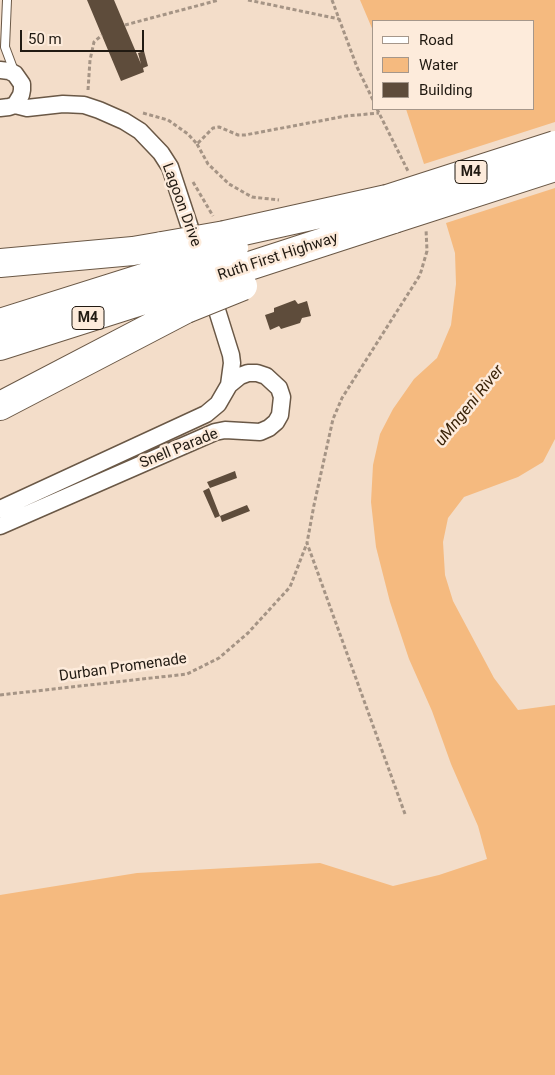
<!DOCTYPE html>
<html>
<head>
<meta charset="utf-8">
<style>
	body { margin:0 }
	#map { position:relative; width:555px; height:1075px; overflow:hidden; background:#f3ddc9; font-family:Roboto,sans-serif }
	canvas { display:block }
	.legend { position:absolute; left:372px; top:20px; width:162px; height:90px; box-sizing:border-box; background:#fdebdb; border:1px solid #a5978b; margin:0; padding:6px 9px; list-style:none; font-size:15px; color:#211a12 }
	.legend li { display:flex; align-items:center; gap:10px; height:25px }
	.legend b { width:25px; border:1px solid #a5978b }
	.scale { position:absolute; left:20px; top:30px; width:124px; height:22px; box-sizing:border-box; border:2px solid #211a12; border-top:0; padding-left:6px; font-size:15px; line-height:18px; white-space:nowrap; color:#211a12; -webkit-text-stroke:4px #fdebdb; paint-order:stroke }
</style>
</head>
<body>
<div id="map">
<canvas width="555" height="1075"></canvas>
<ul class="legend">
<li><b style="height:6px;background:#fff"></b>Road</li>
<li><b style="height:14px;background:#f5ba7f"></b>Water</li>
<li><b style="height:14px;background:#5e4c3b"></b>Building</li>
</ul>
<div class="scale">50 m</div>
</div>
<script>
const ctx = document.querySelector('canvas').getContext('2d');
ctx.lineJoin = 'round';
function paint(path, color) {
  ctx.fillStyle = color;
  ctx.fill(path, 'evenodd');
}
function shape(rows) {
  const path = new Path2D();
  for (const r of rows) {
    path.moveTo(r[0], r[1]);
    for (let i = 2; i < r.length; i += 2) path.lineTo(r[i], r[i + 1]);
  }
  return path;
}
function strokePath(path, color, width, dash) {
  ctx.strokeStyle = color;
  ctx.lineWidth = width;
  ctx.lineCap = dash ? 'butt' : 'round';
  ctx.setLineDash(dash || []);
  ctx.stroke(path);
}
function drawText(font, color, halo, rows, align = 'center') {
  ctx.font = font + ' Roboto,sans-serif';
  ctx.lineWidth = 5;
  ctx.setLineDash([]);
  ctx.textBaseline = 'middle';
  ctx.strokeStyle = halo;
  ctx.fillStyle = color;
  for (const [text, x, y, turn = 0] of rows) {
    ctx.save();
    ctx.translate(x, y);
    ctx.rotate((+turn || 0) * Math.PI / 180);
    ctx.textAlign = isNaN(turn) ? turn : align;
    if (halo) ctx.strokeText(text, 0, 0);
    ctx.fillText(text, 0, 0);
    ctx.restore();
  }
}
const water = shape([
	[360,0,555,0,555,122,424,164,406,109,534,109,534,21,374,21,374,33],
	[555,188,555,439,543,462,518,477,464,497,448,518,443,542,445,575,453,601,494,678,518,710,555,705,555,1075,0,1075,0,895,137,873,320,863,393,886,439,875,487,859,478,826,451,764,432,711,409,659,390,602,376,547,371,502,373,465,380,434,393,409,414,379,437,358,451,325,456,284,455,253,446,223]
]);
const building = shape([
	[87,0,114,0,141,64,138,53,144,51,148,66,143,68,144,72,121,81],
	[295,300,298,304,307,301,311,316,302,318,300,323,281,329,279,326,270,330,265,315,274,312,274,308],
	[235,471,237,478,210,488,207,482],
	[209,488,220,516,247,505,250,511,222,522,220,516,215,518,203,491]
]);
const path = shape([
	[248,0,339,19],
	[332,0,357,67,374,102],
	[125,25,219,0],
	[88,90,90,60,94,42,102,35],
	[377,109,408,171],
	[143,113,168,120,188,134,197,144,213,128,219,127,238,135,245,135,346,116,379,113],
	[197,144,208,164,229,184,252,197,279,200],
	[193,182,213,216],
	[0,695,187,674,219,658,248,633,290,587,307,543],
	[405,814,307,543,314,505,333,419,342,398,420,275,427,251,426,229]
]);
const service = shape([
	[7,0,5,47,14,71]
]);
const minor = shape([
	[0,70,9,71,15,74,22,84,22,90,21,95,15,105,9,107,0,108],
	[15,105,27,108,63,104,84,105,99,110,124,121,140,131,161,153,170,167,197,249],
	[211,291,231,355,232,363,229,385],
	[0,509,206,414,218,404,229,385,240,376,248,373,257,373,266,376,279,388,282,397,280,415,276,422,269,428,260,432,225,430,215,432,0,526]
]);
const motorway = shape([
	[225,235,387,199],
	[0,263,133,251,162,246],
	[237,270,394,219],
	[0,323,171,269],
	[0,346,176,290],
	[0,406,186,309]
]);
const motorwayBridge = shape([
	[387,199,555,145],
	[394,219,555,167],
	[162,246,225,235],
	[171,269,234,248],
	[176,290,237,270],
	[186,309,243,286]
]);
const shields = [
	[471,172,32],
	[88,318,32]
];
const shieldNames = [
	["M4",471,172],
	["M4",88,318]
];
const streetNames = [
	["Lagoon Drive",181,205,70],
	["Ruth First Highway",278,257,-18],
	["Snell Parade",179,449,-22],
	["Durban Promenade",123,668,-8]
];
const waterNames = [
	["uMngeni River",470,406,-51]
];
paint(water, '#f5ba7f');
paint(building, '#5e4c3b');
strokePath(service, '#6a5846', 10);
strokePath(minor, '#6a5846', 19);
strokePath(motorway, '#6a5846', 30);
strokePath(path, '#a59485', 3, [4, 2.5]);
strokePath(service, '#fff', 8);
strokePath(minor, '#fff', 16);
strokePath(motorway, '#fff', 28);
strokePath(motorwayBridge, '#6a5846', 30, []);
strokePath(motorwayBridge, '#fff', 28);
for (const [x, y, w] of shields) {
  const box = new Path2D();
  box.roundRect(x - w / 2, y - 11.5, w, 23, 4);
  ctx.fillStyle = '#fdebdb';
  ctx.fill(box);
  strokePath(box, '#211a12', 1);
}
drawText('bold 14px', '#211a12', null, shieldNames);
drawText('15px', '#211a12', '#fdebdb', streetNames);
drawText('italic 16px', '#3b2409', '#fdebdb', waterNames);
</script>
</body>
</html>
